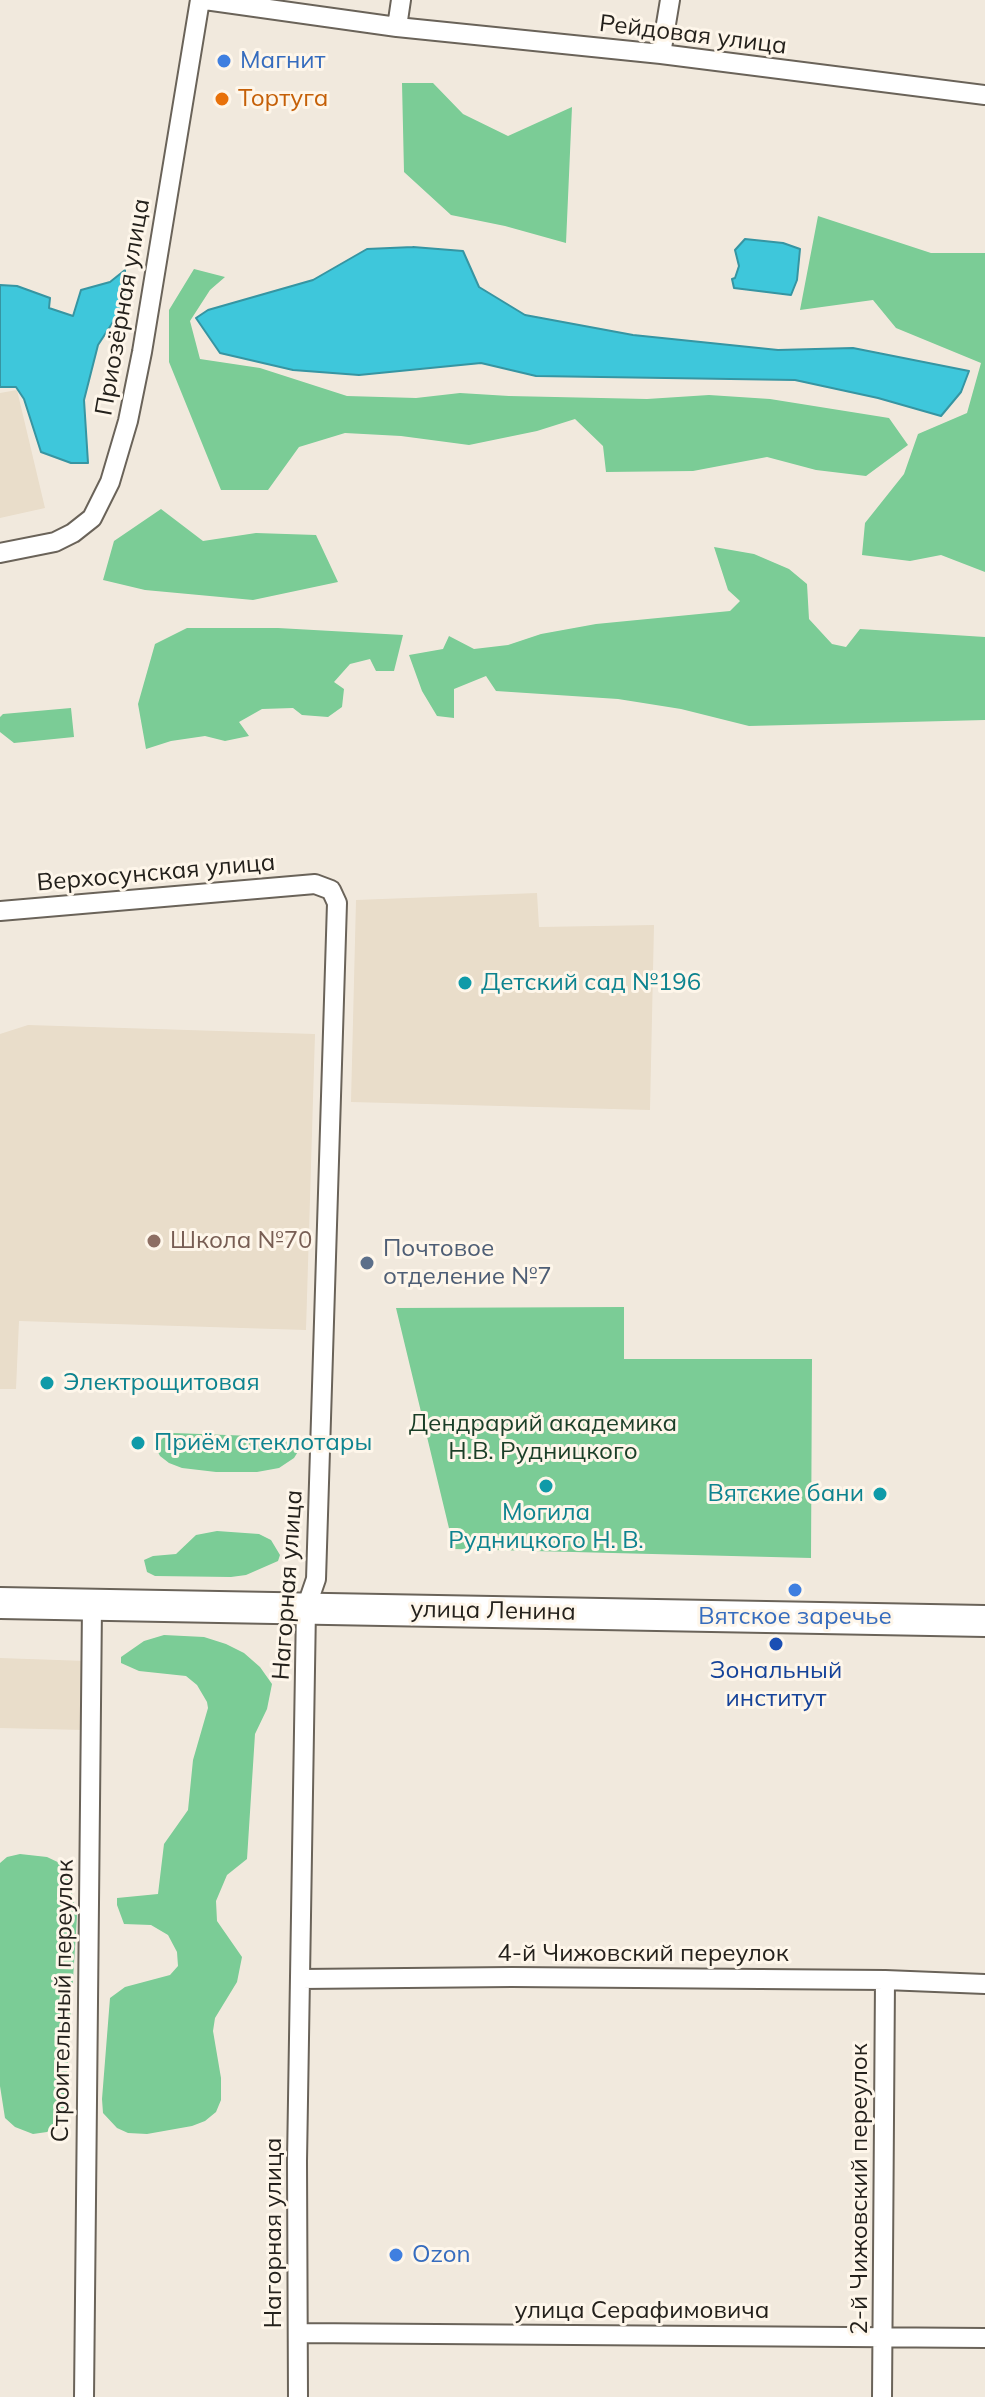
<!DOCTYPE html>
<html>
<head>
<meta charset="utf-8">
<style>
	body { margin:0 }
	canvas { display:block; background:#f1e9dd }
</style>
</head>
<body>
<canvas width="985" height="2397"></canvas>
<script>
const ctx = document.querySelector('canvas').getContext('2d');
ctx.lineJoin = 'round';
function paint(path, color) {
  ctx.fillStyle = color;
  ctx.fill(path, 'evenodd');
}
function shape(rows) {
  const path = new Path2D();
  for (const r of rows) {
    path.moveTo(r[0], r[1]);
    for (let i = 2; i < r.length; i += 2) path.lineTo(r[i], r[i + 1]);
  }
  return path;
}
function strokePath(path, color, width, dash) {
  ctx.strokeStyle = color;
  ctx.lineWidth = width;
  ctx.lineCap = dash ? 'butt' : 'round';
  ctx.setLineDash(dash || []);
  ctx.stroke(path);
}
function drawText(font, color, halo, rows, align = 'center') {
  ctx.font = font + ' Mulish,sans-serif';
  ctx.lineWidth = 6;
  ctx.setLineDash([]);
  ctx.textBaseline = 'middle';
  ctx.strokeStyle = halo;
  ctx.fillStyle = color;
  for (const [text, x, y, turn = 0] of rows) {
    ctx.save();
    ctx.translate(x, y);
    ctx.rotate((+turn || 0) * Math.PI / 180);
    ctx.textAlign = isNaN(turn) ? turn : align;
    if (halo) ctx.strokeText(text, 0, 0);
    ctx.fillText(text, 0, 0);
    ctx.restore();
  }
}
const built = shape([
	[17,390,45,508,0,518,0,393],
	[537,893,539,927,654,925,650,1110,351,1102,356,900],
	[28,1025,315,1034,306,1330,19,1321,16,1389,0,1389,0,1034],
	[0,1658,86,1661,84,1730,0,1728]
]);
const green = shape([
	[402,83,433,83,463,114,508,136,572,107,566,243,505,226,451,215,404,172],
	[818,216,931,253,985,253,985,572,941,555,910,561,862,555,865,523,904,474,918,434,967,413,981,363,896,328,873,300,800,310],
	[194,269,225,277,210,290,190,321,200,359,260,368,347,396,416,398,460,393,509,396,647,399,709,395,770,399,889,418,908,445,866,476,816,470,767,457,693,471,606,472,603,446,575,419,537,431,469,445,401,436,345,433,299,447,268,490,221,490,169,362,169,310],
	[161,509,203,541,256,533,316,535,338,582,253,600,145,590,103,580,114,541],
	[714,547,754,554,789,569,807,584,809,619,832,644,846,647,860,629,985,637,985,720,749,726,681,709,618,699,496,691,486,676,454,689,454,718,437,716,422,691,409,655,443,649,449,636,474,649,508,645,541,634,596,624,730,611,740,601,728,590],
	[187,628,278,628,403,635,394,671,376,671,370,659,350,664,334,682,344,689,342,707,328,717,302,715,293,708,262,709,239,722,249,736,225,741,205,736,171,741,146,749,138,704,155,644],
	[71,708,74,737,14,743,0,732,0,717,3,714],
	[624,1307,624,1359,812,1359,811,1558,454,1549,396,1308],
	[174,1433,279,1437,294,1444,299,1450,294,1458,279,1468,257,1472,216,1472,182,1468,169,1463,160,1456,157,1450,158,1443,167,1434],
	[217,1531,259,1534,271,1540,280,1555,278,1561,246,1575,231,1577,155,1576,147,1572,144,1560,153,1556,176,1554,196,1535],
	[164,1635,204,1637,226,1644,244,1653,260,1667,272,1684,267,1709,255,1734,247,1859,227,1875,216,1901,217,1921,242,1957,237,1982,215,2018,213,2031,221,2078,221,2100,216,2112,205,2121,192,2126,147,2134,128,2133,117,2128,103,2113,102,2099,110,1998,125,1987,170,1975,178,1966,177,1952,168,1935,151,1925,124,1924,117,1905,117,1898,158,1894,164,1844,188,1810,193,1760,208,1708,207,1702,197,1685,186,1676,139,1671,121,1663,121,1657,144,1641],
	[20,1854,47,1857,66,1866,77,1916,65,2106,57,2126,47,2132,33,2134,15,2127,5,2118,0,2086,0,1863,7,1857]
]);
const water = shape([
	[745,239,783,243,800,249,797,280,791,295,734,288,732,279,735,278,739,266,735,250,745,239],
	[413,247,463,251,479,287,525,315,633,335,778,350,853,348,969,371,961,392,941,416,878,398,795,380,536,376,481,363,359,375,293,370,220,353,196,318,208,310,313,280,367,249,413,247],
	[125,270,124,305,98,345,84,400,88,463,71,463,41,452,24,399,16,387,0,387,0,285,17,286,50,298,49,308,73,316,81,290,110,282,125,270]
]);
const minor = shape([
	[205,0,397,27,661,54,985,95],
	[397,27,401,0],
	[661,54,670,0],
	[0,553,55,542,73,533,92,518,110,482,128,421,142,352,200,0],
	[0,911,315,884,331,890,337,903,316,1579,306,1608,297,2161,298,2397],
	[301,1979,512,1977,885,1980,985,1984],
	[299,2333,985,2338],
	[84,2397,92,1606],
	[882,2397,885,1980]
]);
const primary = shape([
	[0,1603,985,1621]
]);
const markers = [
	[224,61,8,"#3f7fe0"],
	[222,99,8,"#e8710a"],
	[465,983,8,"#0f9aa8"],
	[154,1241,8,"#8d6e63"],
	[367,1263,8,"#5c6f8a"],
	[47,1383,8,"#0f9aa8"],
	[138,1443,8,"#0f9aa8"],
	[546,1486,8,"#0f9aa8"],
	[880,1494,8,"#0f9aa8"],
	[795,1590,8,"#3f7fe0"],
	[776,1644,8,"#1a4fb4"],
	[396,2255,8,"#3f7fe0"]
];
const streetNames = [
	["Рейдовая улица",693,35,7],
	["Приозёрная улица",123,307,-80],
	["Верхосунская улица",156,873,-5],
	["Нагорная улица",288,1585,-86],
	["улица Ленина",493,1611,1],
	["4-й Чижовский переулок",643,1954],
	["Строительный переулок",63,2001,-89],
	["2-й Чижовский переулок",860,2189,-90],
	["Нагорная улица",274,2233,-90],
	["улица Серафимовича",642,2311]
];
const shopNames = [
	["Магнит",240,61],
	["Вятское заречье",795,1617,"center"],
	["Ozon",412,2255]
];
const foodNames = [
	["Тортуга",238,99]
];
const cultureNames = [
	["Детский сад №196",481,983],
	["Электрощитовая",63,1383],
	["Приём стеклотары",154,1443],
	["Вятские бани",864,1494,"right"],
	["Могила",546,1513,"center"],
	["Рудницкого Н. В.",546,1541,"center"]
];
const educationNames = [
	["Школа №70",170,1241]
];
const serviceNames = [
	["Почтовое",383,1249],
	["отделение №7",383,1277]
];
const parkNames = [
	["Дендрарий академика",543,1424],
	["Н.В. Рудницкого",543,1452]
];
const transitNames = [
	["Зональный",776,1671],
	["институт",776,1699]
];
paint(built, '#e9ddca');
paint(green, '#7bcc96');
paint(water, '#3ec7db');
strokePath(water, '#3695a2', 2);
strokePath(minor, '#6a6359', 22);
strokePath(primary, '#6a6359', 34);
strokePath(minor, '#fff', 18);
strokePath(primary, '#fff', 30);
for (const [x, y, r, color] of markers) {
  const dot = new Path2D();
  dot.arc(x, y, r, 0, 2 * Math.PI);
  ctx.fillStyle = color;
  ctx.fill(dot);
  strokePath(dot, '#fef6ea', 3);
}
drawText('24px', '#24211c', '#fef6ea', streetNames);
drawText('24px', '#366cbe', '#fef6ea', shopNames, 'left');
drawText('24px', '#c56008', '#fef6ea', foodNames, 'left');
drawText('24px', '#0d838f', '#fef6ea', cultureNames, 'left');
drawText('24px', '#785e54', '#fef6ea', educationNames, 'left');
drawText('24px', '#4e5e75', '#fef6ea', serviceNames, 'left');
drawText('24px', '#1a3e27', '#fef6ea', parkNames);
drawText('24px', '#164399', '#fef6ea', transitNames);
</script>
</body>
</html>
